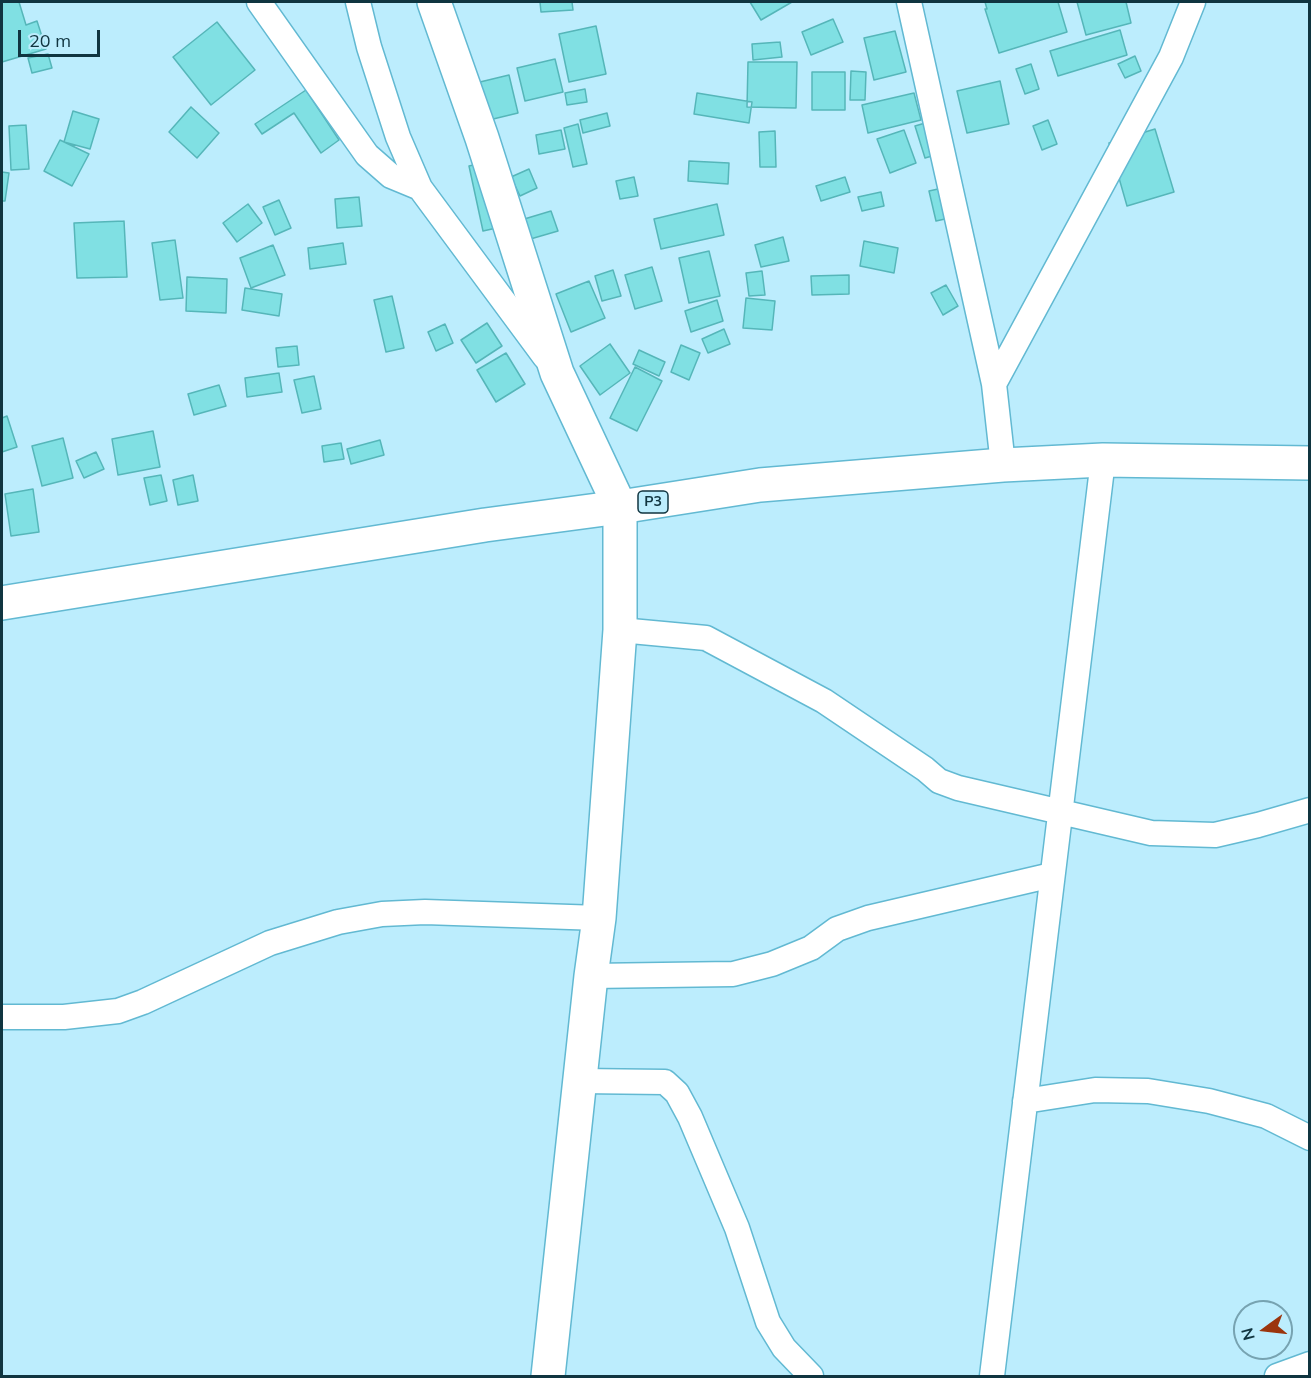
<!DOCTYPE html>
<html>
<head>
<meta charset="utf-8">
<style>
	body { margin:0 }
	#map { position:relative; width:1311px; height:1378px; overflow:hidden; background:#bcedfd; font-family:Mulish,sans-serif }
	canvas { display:block }
	.frame { position:absolute; inset:0; border:3px solid #103540; pointer-events:none }
	.north { position:absolute; left:1233px; top:1300px; width:60px; height:60px; box-sizing:border-box; background:#bcedfd; border:2px solid #77a3b1; border-radius:50%; rotate:255deg; font-size:16px; font-weight:700; line-height:24px; text-align:center; color:#103540 }
	.north::after { content:''; display:block; margin:auto; width:21px; height:27px; background:#9b350d; clip-path:polygon(50% 0,100% 100%,50% 72%,0 100%) }
	.scale { position:absolute; left:18px; top:30px; width:82px; height:27px; box-sizing:border-box; border:3px solid #103540; border-top:0; padding-left:8px; font-size:18px; line-height:21px; white-space:nowrap; color:#103540; -webkit-text-stroke:4px #bcedfd; paint-order:stroke }
</style>
</head>
<body>
<div id="map">
<canvas width="1311" height="1378"></canvas>
<div class="frame"></div>
<div class="north">N</div>
<div class="scale">20 m</div>
</div>
<script>
const ctx = document.querySelector('canvas').getContext('2d');
ctx.lineJoin = 'round';
function paint(path, color) {
  ctx.fillStyle = color;
  ctx.fill(path, 'evenodd');
}
function shape(rows) {
  const path = new Path2D();
  for (const r of rows) {
    path.moveTo(r[0], r[1]);
    for (let i = 2; i < r.length; i += 2) path.lineTo(r[i], r[i + 1]);
  }
  return path;
}
function strokePath(path, color, width, dash) {
  ctx.strokeStyle = color;
  ctx.lineWidth = width;
  ctx.lineCap = dash ? 'butt' : 'round';
  ctx.setLineDash(dash || []);
  ctx.stroke(path);
}
function drawText(font, color, halo, rows, align = 'center') {
  ctx.font = font + ' Mulish,sans-serif';
  ctx.lineWidth = 5;
  ctx.setLineDash([]);
  ctx.textBaseline = 'middle';
  ctx.strokeStyle = halo;
  ctx.fillStyle = color;
  for (const [text, x, y, turn = 0] of rows) {
    ctx.save();
    ctx.translate(x, y);
    ctx.rotate((+turn || 0) * Math.PI / 180);
    ctx.textAlign = isNaN(turn) ? turn : align;
    if (halo) ctx.strokeText(text, 0, 0);
    ctx.fillText(text, 0, 0);
    ctx.restore();
  }
}
const building = shape([
	[2,2,19,2,26,25,37,21,46,49,2,62,2,2],
	[540,2,572,2,573,10,541,12,540,2],
	[750,2,792,2,761,20,750,2],
	[985,2,1058,2,1067,32,999,53,985,9,987,9,985,2],
	[1077,2,1126,2,1131,23,1086,35,1077,2],
	[833,19,843,42,811,55,802,32,833,19],
	[217,22,255,70,211,105,173,57,217,22],
	[596,26,606,74,569,82,559,34,596,26],
	[1120,30,1127,55,1058,76,1050,51,1120,30],
	[895,31,906,72,874,80,864,38,895,31],
	[780,42,782,57,753,60,752,44,780,42],
	[48,54,52,68,32,73,28,58,48,54],
	[1135,56,1141,71,1125,78,1118,64,1135,56],
	[555,59,563,92,525,101,517,68,555,59],
	[748,62,797,62,796,108,747,107,748,62],
	[1031,64,1039,89,1025,94,1016,69,1031,64],
	[851,71,866,72,865,100,850,100,851,71],
	[812,72,845,72,845,110,812,110,812,72],
	[509,75,518,113,489,120,480,82,509,75],
	[1000,81,1009,124,967,133,957,91,1000,81],
	[585,89,587,102,567,105,565,93,585,89],
	[306,90,339,140,321,153,294,113,262,134,255,124,306,90],
	[697,93,752,102,749,123,694,114,697,93],
	[914,93,921,120,868,133,862,105,914,93],
	[191,107,219,133,197,158,169,132,191,107],
	[73,111,99,119,90,149,64,142,73,111],
	[607,113,610,126,583,133,580,120,607,113],
	[1048,120,1057,144,1042,150,1033,126,1048,120],
	[932,121,943,153,925,158,915,126,932,121],
	[578,124,587,164,573,167,564,128,578,124],
	[26,125,29,169,11,170,9,126,26,125],
	[1155,129,1174,192,1127,206,1109,143,1155,129],
	[561,130,565,149,539,154,536,135,561,130],
	[904,130,916,163,890,173,877,139,904,130],
	[775,131,776,167,760,167,759,132,775,131],
	[60,140,89,154,72,186,44,171,60,140],
	[689,161,729,163,728,184,688,181,689,161],
	[487,162,501,227,483,231,469,166,487,162],
	[529,169,537,188,520,196,511,177,529,169],
	[2,172,9,173,5,201,2,201,2,172],
	[634,177,638,196,620,199,616,181,634,177],
	[845,177,850,192,821,201,816,186,845,177],
	[947,187,954,217,936,221,929,191,947,187],
	[881,192,884,206,862,211,858,197,881,192],
	[359,197,362,226,337,228,335,199,359,197],
	[279,200,291,228,275,235,263,207,279,200],
	[248,204,262,223,237,242,223,223,248,204],
	[717,204,724,235,661,249,654,219,717,204],
	[551,211,558,231,527,240,521,220,551,211],
	[124,221,127,277,77,278,74,223,124,221],
	[783,237,789,261,761,267,755,245,783,237],
	[175,240,183,298,160,300,152,243,175,240],
	[864,241,898,248,894,273,860,266,864,241],
	[343,243,346,264,310,269,308,248,343,243],
	[273,245,285,275,251,288,240,258,273,245],
	[709,251,720,296,689,303,679,258,709,251],
	[652,267,662,301,635,309,625,275,652,267],
	[613,270,621,296,602,301,595,276,613,270],
	[762,271,765,295,749,296,746,273,762,271],
	[849,275,849,294,812,295,811,276,849,275],
	[187,277,227,279,226,313,186,311,187,277],
	[589,281,605,318,571,332,556,294,589,281],
	[946,285,958,306,943,315,931,293,946,285],
	[245,288,282,294,279,316,242,310,245,288],
	[392,296,404,348,386,352,374,300,392,296],
	[746,298,775,301,772,330,743,328,746,298],
	[717,300,723,321,691,332,685,311,717,300],
	[487,323,502,346,476,363,461,340,487,323],
	[445,324,453,343,436,351,428,332,445,324],
	[724,329,730,344,708,353,702,339,724,329],
	[610,344,630,373,600,395,580,366,610,344],
	[681,345,700,353,689,380,671,372,681,345],
	[297,346,299,365,278,367,276,348,297,346],
	[639,350,665,362,659,376,633,364,639,350],
	[506,353,525,384,496,402,477,370,506,353],
	[635,367,662,381,637,431,610,418,635,367],
	[279,373,282,392,247,397,245,378,279,373],
	[314,376,321,409,302,413,294,380,314,376],
	[219,385,226,406,194,415,188,394,219,385],
	[7,416,17,447,2,452,2,418,7,416],
	[153,431,160,467,118,475,112,439,153,431],
	[63,438,73,478,42,486,32,446,63,438],
	[380,440,384,455,351,464,347,449,380,440],
	[341,443,344,459,324,462,322,446,341,443],
	[96,452,104,469,84,478,76,461,96,452],
	[161,475,167,501,150,505,144,478,161,475],
	[193,475,198,501,178,505,173,480,193,475],
	[33,489,39,532,11,536,5,494,33,489]
]);
const minor = shape([
	[259,2,367,155,391,176,420,188],
	[358,2,369,47,398,137,420,188,545,357],
	[909,2,994,384,1003,465],
	[994,384,1171,57,1193,2],
	[620,630,706,638,824,701,925,769,939,781,958,788,1151,833,1215,835,1258,825,1310,810],
	[591,976,733,974,772,964,811,948,837,929,868,918,1052,875],
	[2,1017,64,1017,118,1011,143,1002,270,943,338,922,382,914,425,912,599,918],
	[580,1081,665,1082,677,1093,690,1117,737,1228,768,1322,784,1348,811,1376],
	[1025,1101,1095,1090,1148,1091,1209,1101,1266,1116,1310,1138],
	[992,1376,1103,460],
	[1277,1376,1310,1364]
]);
const secondary = shape([
	[434,2,482,138,557,373,620,507,620,630,599,918,591,976,548,1376]
]);
const primary = shape([
	[2,603,485,525,620,507,760,485,1003,465,1103,460,1310,463]
]);
const shields = [
	[653,502,30]
];
const shieldNames = [
	["P3",653,502]
];
paint(building, '#80e0e3');
strokePath(building, '#55b6b9', 1.5);
strokePath(minor, '#62b9d2', 27);
strokePath(secondary, '#62b9d2', 36);
strokePath(primary, '#62b9d2', 36);
strokePath(minor, '#fff', 24);
strokePath(secondary, '#fff', 33);
strokePath(primary, '#fff', 33);
for (const [x, y, w] of shields) {
  const box = new Path2D();
  box.roundRect(x - w / 2, y - 11, w, 22, 4.5);
  ctx.fillStyle = '#bcedfd';
  ctx.fill(box);
  strokePath(box, '#103540', 1.5);
}
drawText('bold 14px', '#103540', null, shieldNames);
</script>
</body>
</html>
